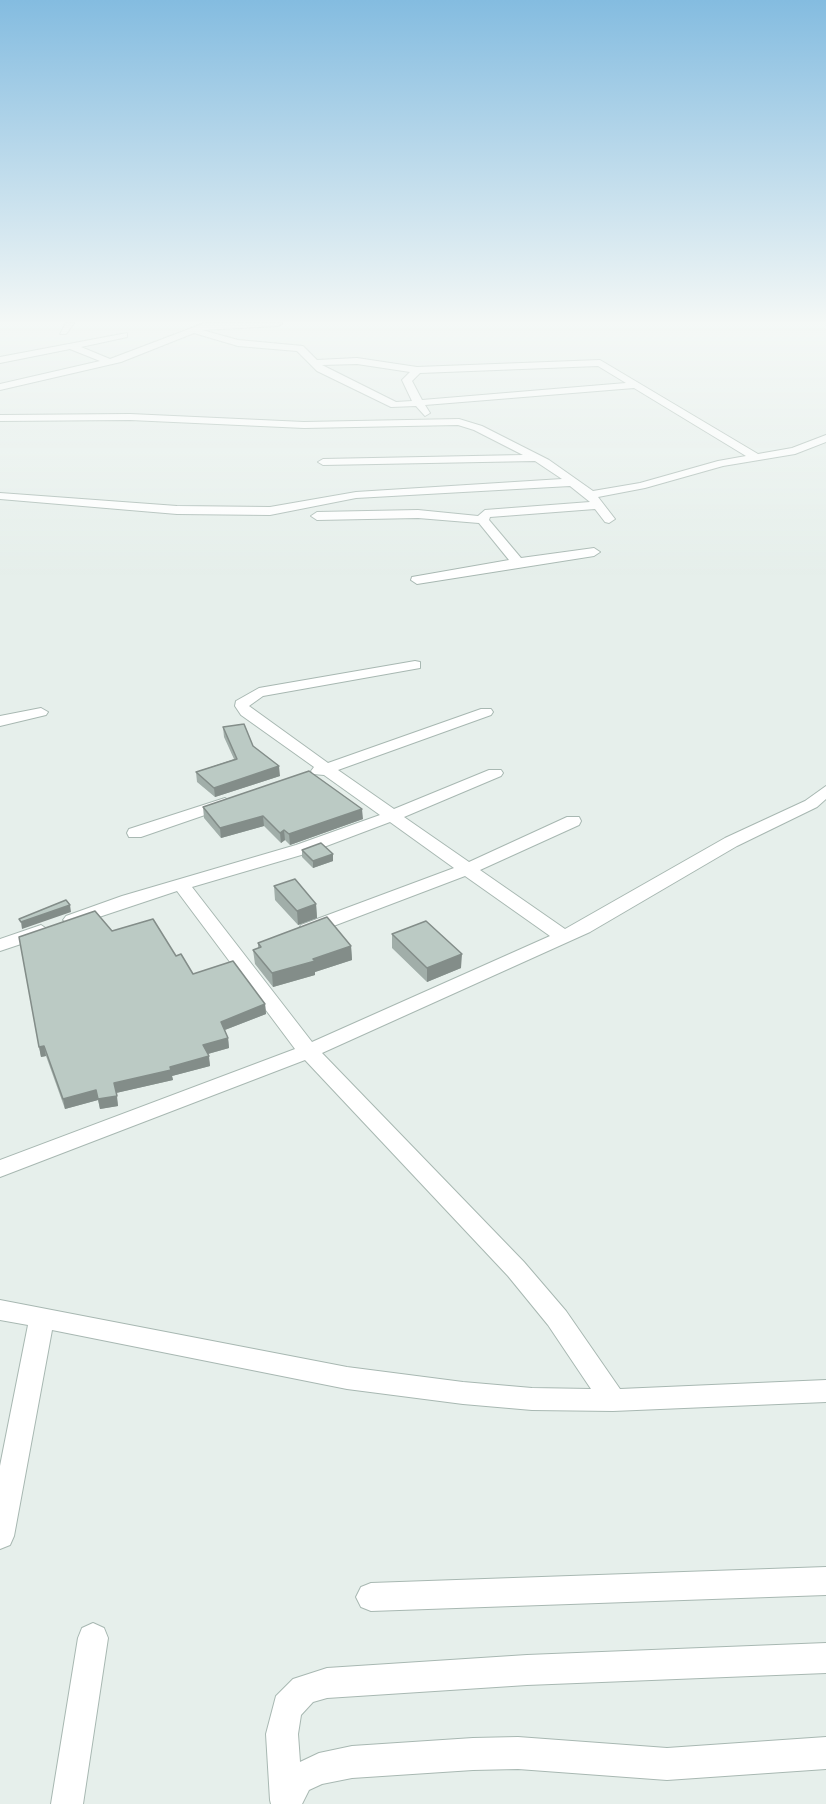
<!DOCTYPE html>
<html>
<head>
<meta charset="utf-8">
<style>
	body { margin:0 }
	canvas { display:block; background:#e6efeb }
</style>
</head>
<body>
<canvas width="826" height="1804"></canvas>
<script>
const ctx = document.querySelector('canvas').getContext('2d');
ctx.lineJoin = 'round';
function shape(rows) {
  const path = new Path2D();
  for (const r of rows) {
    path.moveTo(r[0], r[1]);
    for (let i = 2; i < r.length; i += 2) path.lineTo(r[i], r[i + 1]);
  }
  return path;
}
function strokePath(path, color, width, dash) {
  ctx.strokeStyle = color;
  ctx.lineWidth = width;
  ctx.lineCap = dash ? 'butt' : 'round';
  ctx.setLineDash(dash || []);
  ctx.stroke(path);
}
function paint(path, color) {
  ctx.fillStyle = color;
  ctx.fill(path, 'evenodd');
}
const street = shape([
	[66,323,74,323,66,334,60,334,66,323],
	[205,323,282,323,278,326,202,330,238,340,303,346,317,360,357,358,417,367,600,360,758,454,792,448,826,435,826,442,795,454,723,466,645,488,598,497,615,519,609,523,605,522,595,509,490,517,489,520,521,558,594,548,600,552,594,556,417,584,411,580,412,577,509,560,479,523,418,518,317,520,311,516,317,512,418,510,478,516,485,510,590,502,570,486,356,498,270,515,177,514,0,499,0,493,177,506,270,507,356,492,562,479,535,461,323,465,318,462,323,459,523,455,474,430,458,425,304,428,130,420,0,421,0,415,130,414,304,422,459,419,482,426,549,460,593,491,640,483,718,461,746,456,634,388,425,405,430,413,425,416,416,406,391,407,317,371,297,351,238,346,194,333,121,362,0,390,0,384,100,361,70,349,0,363,0,357,127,333,127,337,81,347,110,359,205,323],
	[357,364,410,372,402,380,412,401,396,402,322,365,357,364],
	[598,366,626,383,422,400,412,381,420,373,598,366],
	[415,661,420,662,420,668,263,696,249,706,328,763,481,709,491,709,493,712,491,715,338,770,394,809,489,770,501,770,503,773,501,776,404,817,469,862,567,817,579,817,581,821,579,825,480,870,565,929,725,838,805,801,826,786,826,799,817,807,737,846,590,932,322,1053,524,1262,566,1311,620,1389,826,1380,826,1402,613,1411,532,1410,463,1404,347,1389,52,1330,14,1536,10,1545,0,1549,0,1466,28,1325,0,1320,0,1300,347,1367,463,1382,532,1388,591,1389,548,1325,508,1276,305,1060,0,1177,0,1160,295,1049,177,891,78,924,72,925,63,920,66,916,122,896,296,845,380,815,324,775,313,774,311,771,314,767,241,715,235,706,236,701,259,688,415,661],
	[390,822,454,868,301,925,299,929,301,933,315,933,465,876,550,936,312,1042,192,887,308,853,390,822],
	[41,708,48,712,46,715,0,726,0,716,41,708],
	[225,798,233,803,231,806,141,837,129,837,127,833,129,829,225,798],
	[41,925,50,931,48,935,0,951,0,939,41,925],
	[826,1567,826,1595,371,1611,361,1607,356,1597,361,1587,371,1583,826,1567],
	[93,1623,104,1628,108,1638,83,1804,51,1804,78,1638,82,1628,93,1623],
	[826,1643,826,1673,527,1685,327,1698,313,1702,301,1715,298,1734,300,1762,319,1753,352,1746,473,1738,518,1737,667,1748,826,1737,826,1769,667,1780,518,1769,473,1770,352,1778,322,1784,309,1790,302,1804,271,1804,270,1800,266,1734,276,1696,293,1679,327,1668,527,1655,826,1643]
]);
const wall = shape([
	[223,727,253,746,280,776,215,797,197,782,196,772,234,759,224,737],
	[203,807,363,819,290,845,285,840,281,843,264,826,221,838,204,818],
	[302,850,333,854,333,861,313,868,302,857],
	[274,886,316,904,317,918,298,925,275,900],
	[112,931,176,956,193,974,265,1004,266,1014,225,1030,228,1038,229,1048,208,1054,210,1066,172,1076,173,1080,116,1093,118,1106,100,1109,98,1100,65,1109,46,1056,41,1057,19,937],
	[392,934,461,968,427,982,392,948],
	[258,943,351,946,352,960,315,972,315,975,273,987,255,964,253,950,258,948]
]);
const shadedWall = shape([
	[279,766,280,776,215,797,214,788],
	[362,809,363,819,290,845,289,834],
	[263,816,264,826,221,838,220,828],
	[284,830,285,840,281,843,280,833],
	[333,854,333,861,313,868,313,861],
	[316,904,317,918,298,925,297,911],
	[70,905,71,912,22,929,21,922],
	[351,946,352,960,315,972,315,975,273,987,272,973],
	[462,954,461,968,427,982,427,968],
	[265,1004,266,1014,222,1031,221,1022],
	[228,1038,229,1048,204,1055,203,1045],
	[44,1046,46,1056,41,1057,39,1047],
	[209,1056,210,1066,172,1076,173,1080,116,1093,114,1083],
	[96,1090,98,1100,65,1109,63,1099],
	[117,1096,118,1106,100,1109,98,1099]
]);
const building = shape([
	[244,724,253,746,279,766,214,788,196,772,237,759,223,727,244,724],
	[309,771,362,809,289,834,284,830,280,833,263,816,220,828,203,807,309,771],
	[321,843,333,854,313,861,302,850,321,843],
	[295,879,316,904,297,911,274,886,295,879],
	[66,900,70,905,21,922,19,919,66,900],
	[95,911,112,931,153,919,176,956,181,954,193,974,233,961,265,1004,221,1022,228,1038,203,1045,209,1056,170,1067,171,1070,114,1083,117,1096,98,1099,96,1090,63,1099,44,1046,39,1047,19,937,95,911],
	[327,917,351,946,313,959,315,961,272,973,253,950,261,947,258,943,327,917],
	[426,921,462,954,427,968,392,934,426,921]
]);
strokePath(street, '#a8b8b2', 2);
paint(street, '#fff');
paint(wall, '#a1aea9');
paint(shadedWall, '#838d89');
paint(building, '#bbcac4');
strokePath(building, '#838d89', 1.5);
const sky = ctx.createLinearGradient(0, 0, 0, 575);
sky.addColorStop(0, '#84bce0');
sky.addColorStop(0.56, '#f4f8f6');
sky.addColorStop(1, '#f4f8f600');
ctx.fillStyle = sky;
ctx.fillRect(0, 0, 826, 575);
</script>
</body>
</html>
